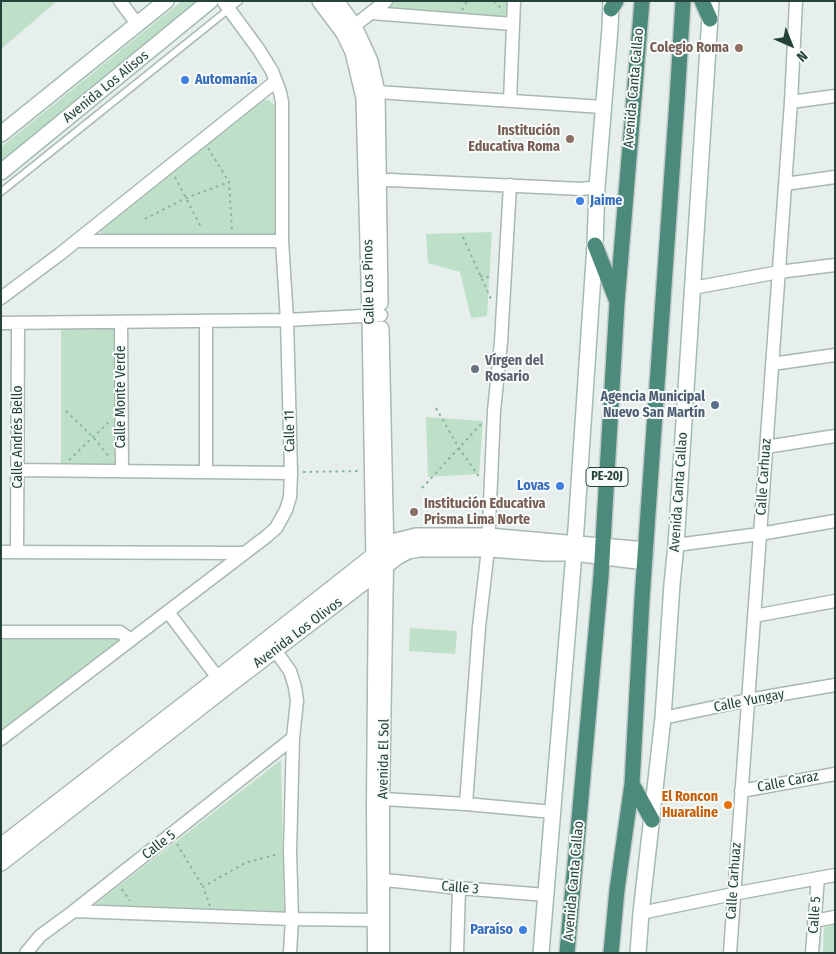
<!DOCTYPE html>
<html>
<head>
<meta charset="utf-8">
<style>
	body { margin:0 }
	#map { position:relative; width:836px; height:954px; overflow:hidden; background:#e6efeb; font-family:"Fira Sans Condensed",sans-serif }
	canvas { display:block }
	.frame { position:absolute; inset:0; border:2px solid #24423a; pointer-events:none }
	.north { position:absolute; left:766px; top:20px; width:50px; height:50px; -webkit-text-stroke:4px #f7fbf9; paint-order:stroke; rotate:136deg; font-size:14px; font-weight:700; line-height:20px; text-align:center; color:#24423a }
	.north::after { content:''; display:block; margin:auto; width:18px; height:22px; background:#24423a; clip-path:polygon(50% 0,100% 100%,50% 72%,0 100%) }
</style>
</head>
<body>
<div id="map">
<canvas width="836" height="954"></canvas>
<div class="frame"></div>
<div class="north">N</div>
</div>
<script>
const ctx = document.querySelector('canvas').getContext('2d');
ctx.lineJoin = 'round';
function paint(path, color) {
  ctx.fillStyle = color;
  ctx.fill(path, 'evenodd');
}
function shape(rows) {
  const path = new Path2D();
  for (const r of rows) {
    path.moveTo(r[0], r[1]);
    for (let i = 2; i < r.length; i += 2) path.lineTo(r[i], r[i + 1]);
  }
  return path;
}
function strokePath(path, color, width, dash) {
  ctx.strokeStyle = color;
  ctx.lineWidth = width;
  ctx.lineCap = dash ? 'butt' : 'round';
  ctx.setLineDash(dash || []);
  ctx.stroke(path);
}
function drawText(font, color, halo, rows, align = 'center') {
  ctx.font = font + ' "Fira Sans Condensed",sans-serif';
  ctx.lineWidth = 4;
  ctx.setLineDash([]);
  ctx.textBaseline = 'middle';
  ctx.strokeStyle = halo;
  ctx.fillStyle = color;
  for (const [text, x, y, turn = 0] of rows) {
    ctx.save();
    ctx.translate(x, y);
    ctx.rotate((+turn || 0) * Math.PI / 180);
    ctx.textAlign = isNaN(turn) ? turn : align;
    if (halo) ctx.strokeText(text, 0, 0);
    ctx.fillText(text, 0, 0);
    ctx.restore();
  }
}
const green = shape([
	[1,1,55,1,56,2,1,49],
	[182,1,203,1,1,162,1,147],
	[396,1,510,1,509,21,386,9],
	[259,100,269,100,275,106,277,235,104,236,98,229],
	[492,232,487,316,471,318,460,272,428,263,426,234],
	[61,328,117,328,117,467,61,467],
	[426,417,483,421,479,474,428,477],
	[410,628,457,631,455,654,409,651],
	[1,636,117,636,121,642,1,734],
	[281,760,284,911,93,906],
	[835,925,835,953,823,953,824,927]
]);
const path = shape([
	[494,1,503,10],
	[462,10,467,1],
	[208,148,229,182,232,230],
	[175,177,202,229],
	[145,219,186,198,229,182],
	[463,237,491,299],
	[480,276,493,278],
	[436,408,459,448,480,478],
	[66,411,93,437,110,458],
	[69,460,111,420],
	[303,472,361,471],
	[422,488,482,423],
	[177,844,203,887],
	[122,889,130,901],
	[210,906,203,887,245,863,278,854]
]);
const service = shape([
	[1,192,239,1]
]);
const minor = shape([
	[120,1,137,24],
	[371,13,513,24],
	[354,26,386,1],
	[377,92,603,107],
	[510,101,514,1],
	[791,102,835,96],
	[378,181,390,180,582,189,597,187],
	[785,184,835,177],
	[76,241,282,241],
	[693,288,779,272,835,265],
	[1,298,60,254,276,81],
	[206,321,206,472],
	[121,322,122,471],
	[1,323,287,320,381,315],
	[772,364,835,355],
	[766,447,835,436],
	[18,470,291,473],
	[676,545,760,534,835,521],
	[1,552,243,553],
	[17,552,18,323],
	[168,612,218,678],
	[754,616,835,601],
	[1,632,120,632,131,640],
	[275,650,290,671,295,687,297,701,293,738,290,851,292,919,290,953],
	[663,718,748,700,835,685],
	[1,739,267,536,276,528,286,510,290,497,291,473,287,320,282,241,282,102,280,92,272,71,259,50,223,1],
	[741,791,835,774],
	[383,799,466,804,553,812],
	[466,804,479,627,488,549,494,411,501,342,510,185],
	[377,880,395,881,459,888,546,895],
	[74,911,292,919,374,920],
	[641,913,733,894,835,875],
	[814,921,835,917],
	[26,953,40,936,74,911,293,738],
	[374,953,373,804,375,574],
	[383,953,383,799,387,565],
	[457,953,459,888],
	[730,953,791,102,796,1],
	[812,953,818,878]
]);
const tertiary = shape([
	[320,1,344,33,353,52,364,98,370,316,374,563],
	[336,1,354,26,370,61,377,92,380,303],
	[381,329,386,556],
	[1,846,218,678,373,556,396,541,416,536,488,536,646,550],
	[1,863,225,688,397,557,408,551,419,549,488,549,545,553,574,553,645,562]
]);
const secondary = shape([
	[1,134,166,1],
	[1,172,210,1],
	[541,953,576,529,595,245,597,187,610,28,611,1],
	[638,953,641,913,663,718,672,584,676,545,711,1]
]);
const trunk = shape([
	[702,1,710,19],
	[611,9,616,1],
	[595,245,616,299],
	[632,784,652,820],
	[567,953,601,576,617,303,642,1],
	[611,953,617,890,632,784,642,599,677,101,683,1]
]);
const markers = [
	[739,48,5,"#8d6e63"],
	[185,80,5,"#3f7fe0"],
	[570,139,5,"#8d6e63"],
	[580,201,5,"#3f7fe0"],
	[475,369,5,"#6b7280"],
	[715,405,5,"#5c6f8a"],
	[560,486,5,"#3f7fe0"],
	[414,512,5,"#8d6e63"],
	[728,805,5,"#e8710a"],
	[523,930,5,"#3f7fe0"]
];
const shields = [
	[607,477,42]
];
const shieldNames = [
	["PE-20J",607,477]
];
const educationNames = [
	["Colegio Roma",729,48],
	["Institución",560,131],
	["Educativa Roma",560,147],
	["Institución Educativa",424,504,"left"],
	["Prisma Lima Norte",424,520,"left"]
];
const shopNames = [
	["Automanía",195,80],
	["Jaime",590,201],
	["Lovas",550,486,"right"],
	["Paraíso",513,930,"right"]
];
const streetNames = [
	["Avenida Los Alisos",106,87,-39],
	["Avenida Canta Callao",634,88,-85],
	["Calle Los Pinos",369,282,-91],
	["Calle Monte Verde",121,397,-90],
	["Calle 11",290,431,-91],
	["Calle Andrés Bello",18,437,-90],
	["Calle Carhuaz",764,477,-86],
	["Avenida Canta Callao",679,492,-86],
	["Avenida Los Olivos",298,633,-37],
	["Calle Yungay",749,701,-11],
	["Avenida El Sol",384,759,-89],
	["Calle Caraz",788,782,-11],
	["Calle 5",159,845,-38],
	["Avenida Canta Callao",574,881,-85],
	["Calle Carhuaz",734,881,-86],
	["Calle 3",460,888,5],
	["Calle 5",815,915,-86]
];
const worshipNames = [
	["Vírgen del",485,361],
	["Rosario",485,377]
];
const serviceNames = [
	["Agencia Municipal",705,397],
	["Nuevo San Martín",705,413]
];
const foodNames = [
	["El Roncon",718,797],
	["Huaraline",718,813]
];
paint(green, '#bfe0c8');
strokePath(service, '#a8b8b2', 9);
strokePath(minor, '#a8b8b2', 15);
strokePath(tertiary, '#a8b8b2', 18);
strokePath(secondary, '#a4bbb3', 18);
strokePath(trunk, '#c2cac8', 18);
strokePath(path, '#86b3a5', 2, [2.5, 4]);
strokePath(service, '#fff', 6);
strokePath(minor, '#fff', 12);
strokePath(tertiary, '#fff', 15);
strokePath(secondary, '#fff', 15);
strokePath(trunk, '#4c8a7c', 15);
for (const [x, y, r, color] of markers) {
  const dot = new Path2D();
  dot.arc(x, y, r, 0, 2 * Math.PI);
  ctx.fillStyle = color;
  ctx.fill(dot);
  strokePath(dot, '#f7fbf9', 2);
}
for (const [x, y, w] of shields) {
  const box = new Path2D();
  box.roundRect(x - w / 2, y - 9.5, w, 19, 4);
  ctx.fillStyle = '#f7fbf9';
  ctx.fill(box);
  strokePath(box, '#24423a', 1);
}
drawText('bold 12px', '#24423a', null, shieldNames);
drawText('bold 14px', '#785e54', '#f7fbf9', educationNames, 'right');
drawText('bold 14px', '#366cbe', '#f7fbf9', shopNames, 'left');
drawText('14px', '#24423a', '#f7fbf9', streetNames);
drawText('bold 14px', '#5b616d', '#f7fbf9', worshipNames, 'left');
drawText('bold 14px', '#4e5e75', '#f7fbf9', serviceNames, 'right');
drawText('bold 14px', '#c56008', '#f7fbf9', foodNames, 'right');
</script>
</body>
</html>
